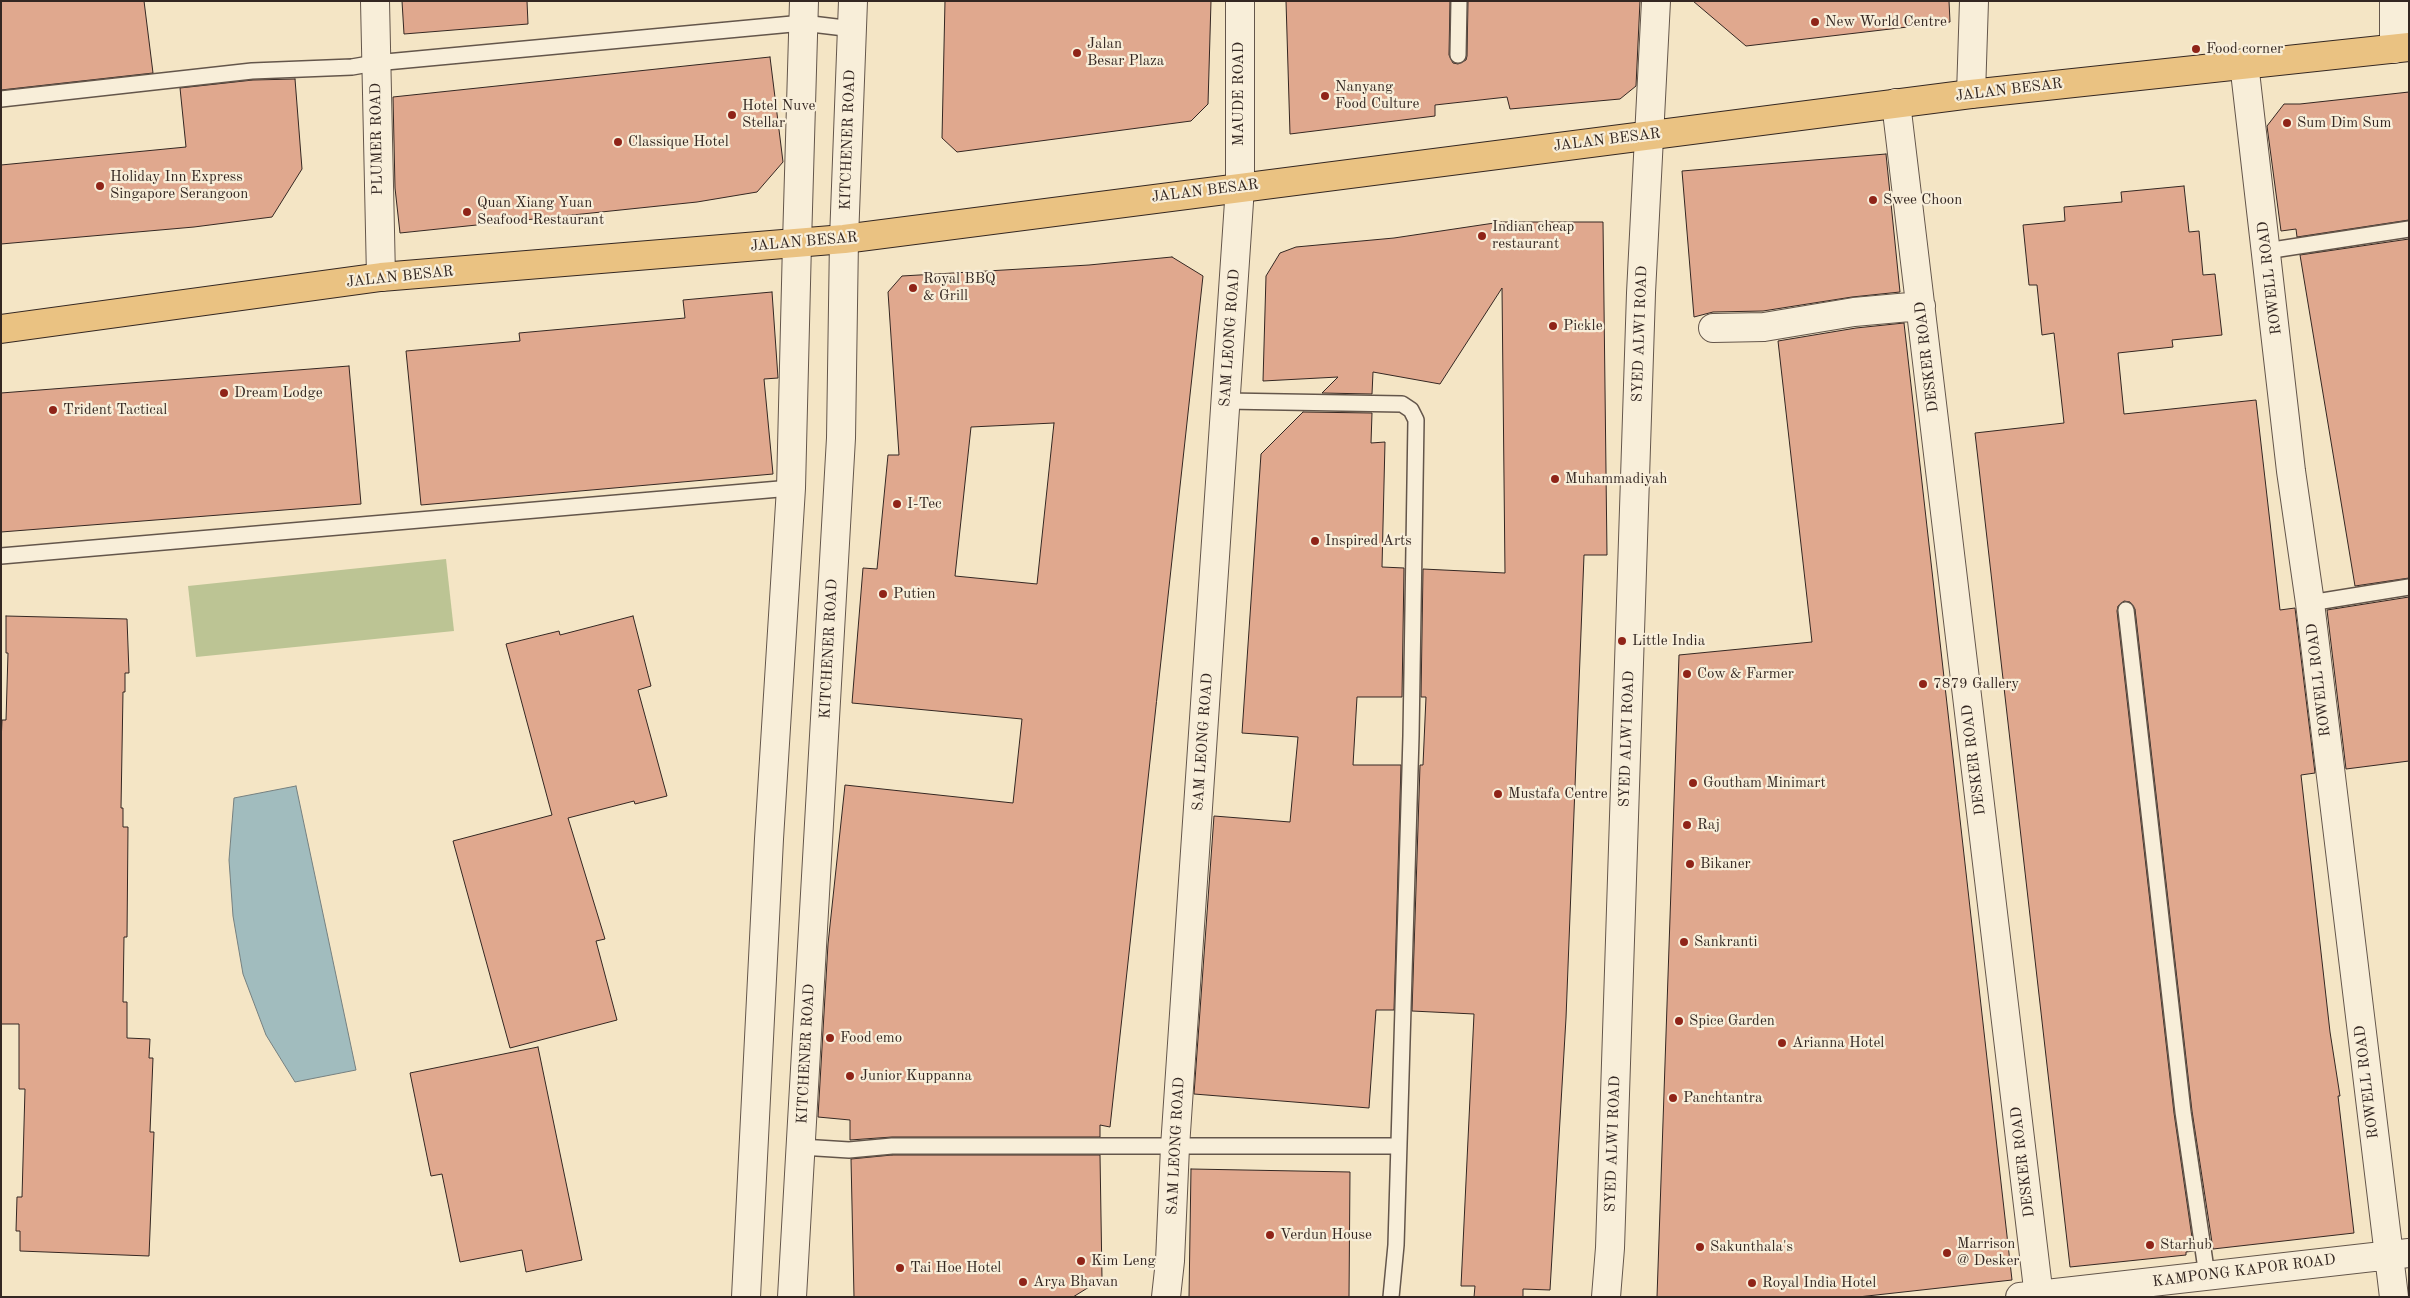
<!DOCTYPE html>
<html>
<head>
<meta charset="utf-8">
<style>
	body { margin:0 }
	#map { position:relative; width:2410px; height:1298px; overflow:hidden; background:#f4e5c5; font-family:"Old Standard TT",serif }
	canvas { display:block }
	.frame { position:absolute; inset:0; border:2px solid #342722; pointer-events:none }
</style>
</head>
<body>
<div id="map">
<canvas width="2410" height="1298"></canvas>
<div class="frame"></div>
</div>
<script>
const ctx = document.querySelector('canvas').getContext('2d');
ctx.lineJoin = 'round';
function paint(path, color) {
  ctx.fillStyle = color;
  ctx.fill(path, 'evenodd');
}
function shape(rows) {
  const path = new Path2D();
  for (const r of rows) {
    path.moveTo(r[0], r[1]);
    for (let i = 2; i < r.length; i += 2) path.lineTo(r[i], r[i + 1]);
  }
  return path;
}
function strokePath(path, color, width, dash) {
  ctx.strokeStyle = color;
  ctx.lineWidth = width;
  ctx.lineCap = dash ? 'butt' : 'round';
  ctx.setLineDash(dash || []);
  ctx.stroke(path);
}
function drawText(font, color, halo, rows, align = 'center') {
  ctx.font = font + ' "Old Standard TT",serif';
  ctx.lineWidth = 4.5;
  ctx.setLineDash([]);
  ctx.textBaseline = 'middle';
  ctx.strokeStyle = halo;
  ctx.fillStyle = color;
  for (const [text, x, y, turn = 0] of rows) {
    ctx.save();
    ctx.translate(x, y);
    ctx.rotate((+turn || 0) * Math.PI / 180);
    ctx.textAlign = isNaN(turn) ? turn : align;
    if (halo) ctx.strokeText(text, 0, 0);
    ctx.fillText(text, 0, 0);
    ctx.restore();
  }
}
const green = shape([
	[446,559,454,631,196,657,188,586]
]);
const water = shape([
	[296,786,356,1070,295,1082,266,1035,243,974,233,916,229,860,234,798,296,786]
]);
const building = shape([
	[1,1,144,1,153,73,1,90,1,1],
	[402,1,527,1,528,24,404,34,402,1],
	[945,1,1211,1,1208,104,1191,121,957,152,942,138,945,1],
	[1286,1,1450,1,1449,55,1453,63,1458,64,1466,60,1467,56,1468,1,1640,1,1636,86,1620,99,1510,109,1507,97,1435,105,1435,116,1290,134,1286,1],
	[1693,1,1949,1,1950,22,1746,46,1693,1],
	[770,57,783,162,757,192,697,202,400,233,395,188,393,97,770,57],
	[295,79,302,169,272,217,194,227,1,244,1,165,186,147,180,88,253,80,295,79],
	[2409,92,2409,220,2297,237,2296,229,2281,231,2267,126,2284,104,2300,104,2409,92],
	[1886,154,1900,292,1852,297,1763,311,1713,312,1694,317,1682,171,1886,154],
	[2184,186,2189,232,2199,231,2203,275,2215,274,2222,335,2172,340,2173,347,2118,353,2124,414,2256,400,2280,610,2295,608,2315,773,2301,775,2330,1032,2340,1096,2338,1096,2354,1233,2213,1249,2192,1111,2135,609,2130,602,2124,601,2118,606,2117,611,2174,1113,2194,1251,2186,1252,2186,1255,2070,1267,1975,433,2064,423,2054,333,2042,335,2037,285,2029,285,2023,225,2065,221,2064,207,2122,202,2121,192,2184,186],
	[1501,222,1603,222,1607,555,1584,555,1566,1018,1550,1290,1523,1289,1523,1297,1474,1297,1475,1286,1461,1286,1474,1014,1412,1011,1420,765,1423,765,1426,697,1421,697,1423,569,1505,573,1502,288,1440,384,1373,372,1372,394,1322,393,1338,377,1263,381,1266,276,1280,253,1296,247,1394,238,1501,222],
	[2409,239,2409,578,2355,586,2300,255,2409,239],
	[1172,257,1203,276,1110,1127,1100,1125,1100,1137,892,1137,850,1140,850,1120,818,1117,828,944,845,785,1013,803,1022,719,852,703,863,568,877,569,888,455,899,455,888,292,902,276,1089,265,1172,257],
	[1054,423,1037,584,955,576,971,427,1054,423],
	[772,292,778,378,764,379,773,474,421,505,406,351,520,341,519,333,685,318,683,300,772,292],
	[1904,323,2012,1280,1858,1297,1657,1297,1679,655,1812,642,1778,341,1856,328,1904,323],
	[349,366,361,504,1,532,1,393,349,366],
	[1303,412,1372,413,1371,443,1385,442,1382,567,1404,568,1402,697,1357,697,1353,765,1401,765,1394,1010,1376,1010,1369,1108,1194,1094,1214,816,1290,822,1298,737,1242,733,1261,454,1303,412],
	[2409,597,2409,761,2346,769,2327,610,2409,597],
	[6,616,127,619,129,673,125,673,125,692,123,692,121,808,123,808,123,827,128,827,127,937,124,937,123,1002,127,1002,127,1038,150,1039,149,1058,153,1058,150,1132,154,1132,149,1256,20,1251,20,1231,16,1231,17,1197,22,1197,25,1089,19,1089,19,1024,1,1024,1,743,2,720,6,720,8,653,6,653,6,616],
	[633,616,651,686,638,690,667,796,635,804,634,801,568,818,605,939,596,941,617,1020,510,1048,453,841,552,815,506,644,559,631,560,635,633,616],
	[538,1047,582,1260,526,1272,522,1250,460,1262,442,1174,431,1176,410,1073,538,1047],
	[892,1155,1100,1155,1102,1279,1073,1297,854,1297,851,1159,892,1155],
	[1191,1169,1350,1172,1349,1297,1189,1297,1191,1169]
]);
const service = shape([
	[1458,55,1459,1],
	[1,99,252,71,352,67,375,63,803,23,853,29],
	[2266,251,2409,229],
	[1226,401,1402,404,1411,410,1416,420,1411,736,1396,1245,1391,1297],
	[1,556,791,488],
	[2310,603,2409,587],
	[2126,610,2183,1112,2207,1276],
	[801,1147,849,1150,892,1146,1399,1146]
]);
const minor = shape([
	[375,1,381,277],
	[2394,1,2394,49],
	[2244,63,2291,471,2310,603,2394,1297],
	[1971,94,1974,1],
	[1896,103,2039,1297],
	[844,239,853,1],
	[797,243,804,1],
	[1713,328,1764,327,1854,312,1921,306],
	[1166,1297,1170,1261,1175,1147,1240,187,1240,1],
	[2020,1297,2409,1253]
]);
const tertiary = shape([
	[746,1297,769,839,791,488,797,243],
	[792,1297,841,438,844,239],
	[1606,1297,1610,1248,1641,293,1656,1]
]);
const primary = shape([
	[1,329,381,277,844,239,1971,94,2409,47]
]);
const markers = [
	[1815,22,5,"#8f2418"],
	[2196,49,5,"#8f2418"],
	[1077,53,5,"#8f2418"],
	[1325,96,5,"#8f2418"],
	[732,115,5,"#8f2418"],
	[2287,123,5,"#8f2418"],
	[618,142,5,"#8f2418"],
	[100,186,5,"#8f2418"],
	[1873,200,5,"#8f2418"],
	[467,212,5,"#8f2418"],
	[1482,236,5,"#8f2418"],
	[913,288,5,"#8f2418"],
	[1553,326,5,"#8f2418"],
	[224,393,5,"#8f2418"],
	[53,410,5,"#8f2418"],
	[1555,479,5,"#8f2418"],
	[897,504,5,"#8f2418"],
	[1315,541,5,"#8f2418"],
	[883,594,5,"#8f2418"],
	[1622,641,5,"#8f2418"],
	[1687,674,5,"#8f2418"],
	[1923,684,5,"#8f2418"],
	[1693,783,5,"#8f2418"],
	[1498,794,5,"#8f2418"],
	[1687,825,5,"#8f2418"],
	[1690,864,5,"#8f2418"],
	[1684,942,5,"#8f2418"],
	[1679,1021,5,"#8f2418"],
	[830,1038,5,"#8f2418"],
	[1782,1043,5,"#8f2418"],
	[850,1076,5,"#8f2418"],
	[1673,1098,5,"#8f2418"],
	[1270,1235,5,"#8f2418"],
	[2150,1245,5,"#8f2418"],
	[1700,1247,5,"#8f2418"],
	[1947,1253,5,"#8f2418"],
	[1081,1261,5,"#8f2418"],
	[900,1268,5,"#8f2418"],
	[1023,1282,5,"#8f2418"],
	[1752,1283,5,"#8f2418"]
];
const poiNames = [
	["New World Centre",1825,22],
	["Jalan",1087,44],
	["Besar Plaza",1087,61],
	["Food corner",2206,49],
	["Nanyang",1335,87],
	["Food Culture",1335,104],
	["Hotel Nuve",742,106],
	["Stellar",742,123],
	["Sum Dim Sum",2297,123],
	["Classique Hotel",628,142],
	["Holiday Inn Express",110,177],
	["Singapore Serangoon",110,194],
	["Swee Choon",1883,200],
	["Quan Xiang Yuan",477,203],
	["Seafood Restaurant",477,220],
	["Indian cheap",1492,227],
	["restaurant",1492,244],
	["Royal BBQ",923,279],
	["& Grill",923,296],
	["Pickle",1563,326],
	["Dream Lodge",234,393],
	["Trident Tactical",63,410],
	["Muhammadiyah",1565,479],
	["I-Tec",907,504],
	["Inspired Arts",1325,541],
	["Putien",893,594],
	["Little India",1632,641],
	["Cow & Farmer",1697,674],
	["7879 Gallery",1933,684],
	["Goutham Minimart",1703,783],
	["Mustafa Centre",1508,794],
	["Raj",1697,825],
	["Bikaner",1700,864],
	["Sankranti",1694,942],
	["Spice Garden",1689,1021],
	["Food emo",840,1038],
	["Arianna Hotel",1792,1043],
	["Junior Kuppanna",860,1076],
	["Panchtantra",1683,1098],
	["Verdun House",1280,1235],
	["Marrison",1957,1244],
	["@ Desker",1957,1261],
	["Starhub",2160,1245],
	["Sakunthala's",1710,1247],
	["Kim Leng",1091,1261],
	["Tai Hoe Hotel",910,1268],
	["Arya Bhavan",1033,1282],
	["Royal India Hotel",1762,1283]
];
const streetNames = [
	["JALAN BESAR",2009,90,-7],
	["MAUDE ROAD",1239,94,-90],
	["PLUMER ROAD",377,139,-91],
	["KITCHENER ROAD",848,140,-88],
	["JALAN BESAR",1607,140,-7],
	["JALAN BESAR",1205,191,-7],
	["JALAN BESAR",804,242,-5],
	["JALAN BESAR",400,277,-6],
	["ROWELL ROAD",2270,278,-97],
	["SYED ALWI ROAD",1640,334,-88],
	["SAM LEONG ROAD",1230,338,-86],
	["DESKER ROAD",1927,357,-97],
	["KITCHENER ROAD",829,649,-87],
	["ROWELL ROAD",2319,680,-97],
	["SYED ALWI ROAD",1627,739,-88],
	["SAM LEONG ROAD",1203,742,-86],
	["DESKER ROAD",1974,760,-97],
	["KITCHENER ROAD",806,1054,-87],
	["ROWELL ROAD",2367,1082,-97],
	["SYED ALWI ROAD",1613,1144,-88],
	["SAM LEONG ROAD",1176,1146,-87],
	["DESKER ROAD",2023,1162,-97],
	["KAMPONG KAPOR ROAD",2244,1271,-7]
];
paint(green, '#bcc494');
paint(water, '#a1bcbe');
strokePath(water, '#758080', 1);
paint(building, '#e0a88e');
strokePath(building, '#342722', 1);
strokePath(service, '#64564b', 18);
strokePath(minor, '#64564b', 30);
strokePath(tertiary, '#64564b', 30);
strokePath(primary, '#342722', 30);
strokePath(service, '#f8eed9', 15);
strokePath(minor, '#f8eed9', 28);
strokePath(tertiary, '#f8eed9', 28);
strokePath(primary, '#eac282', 28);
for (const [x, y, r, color] of markers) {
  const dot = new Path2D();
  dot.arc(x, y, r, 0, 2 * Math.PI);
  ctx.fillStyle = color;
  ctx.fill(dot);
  strokePath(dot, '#f8eed9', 2);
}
drawText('15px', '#342722', '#f8eed9', poiNames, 'left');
drawText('15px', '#342722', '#f8eed9', streetNames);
</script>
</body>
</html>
